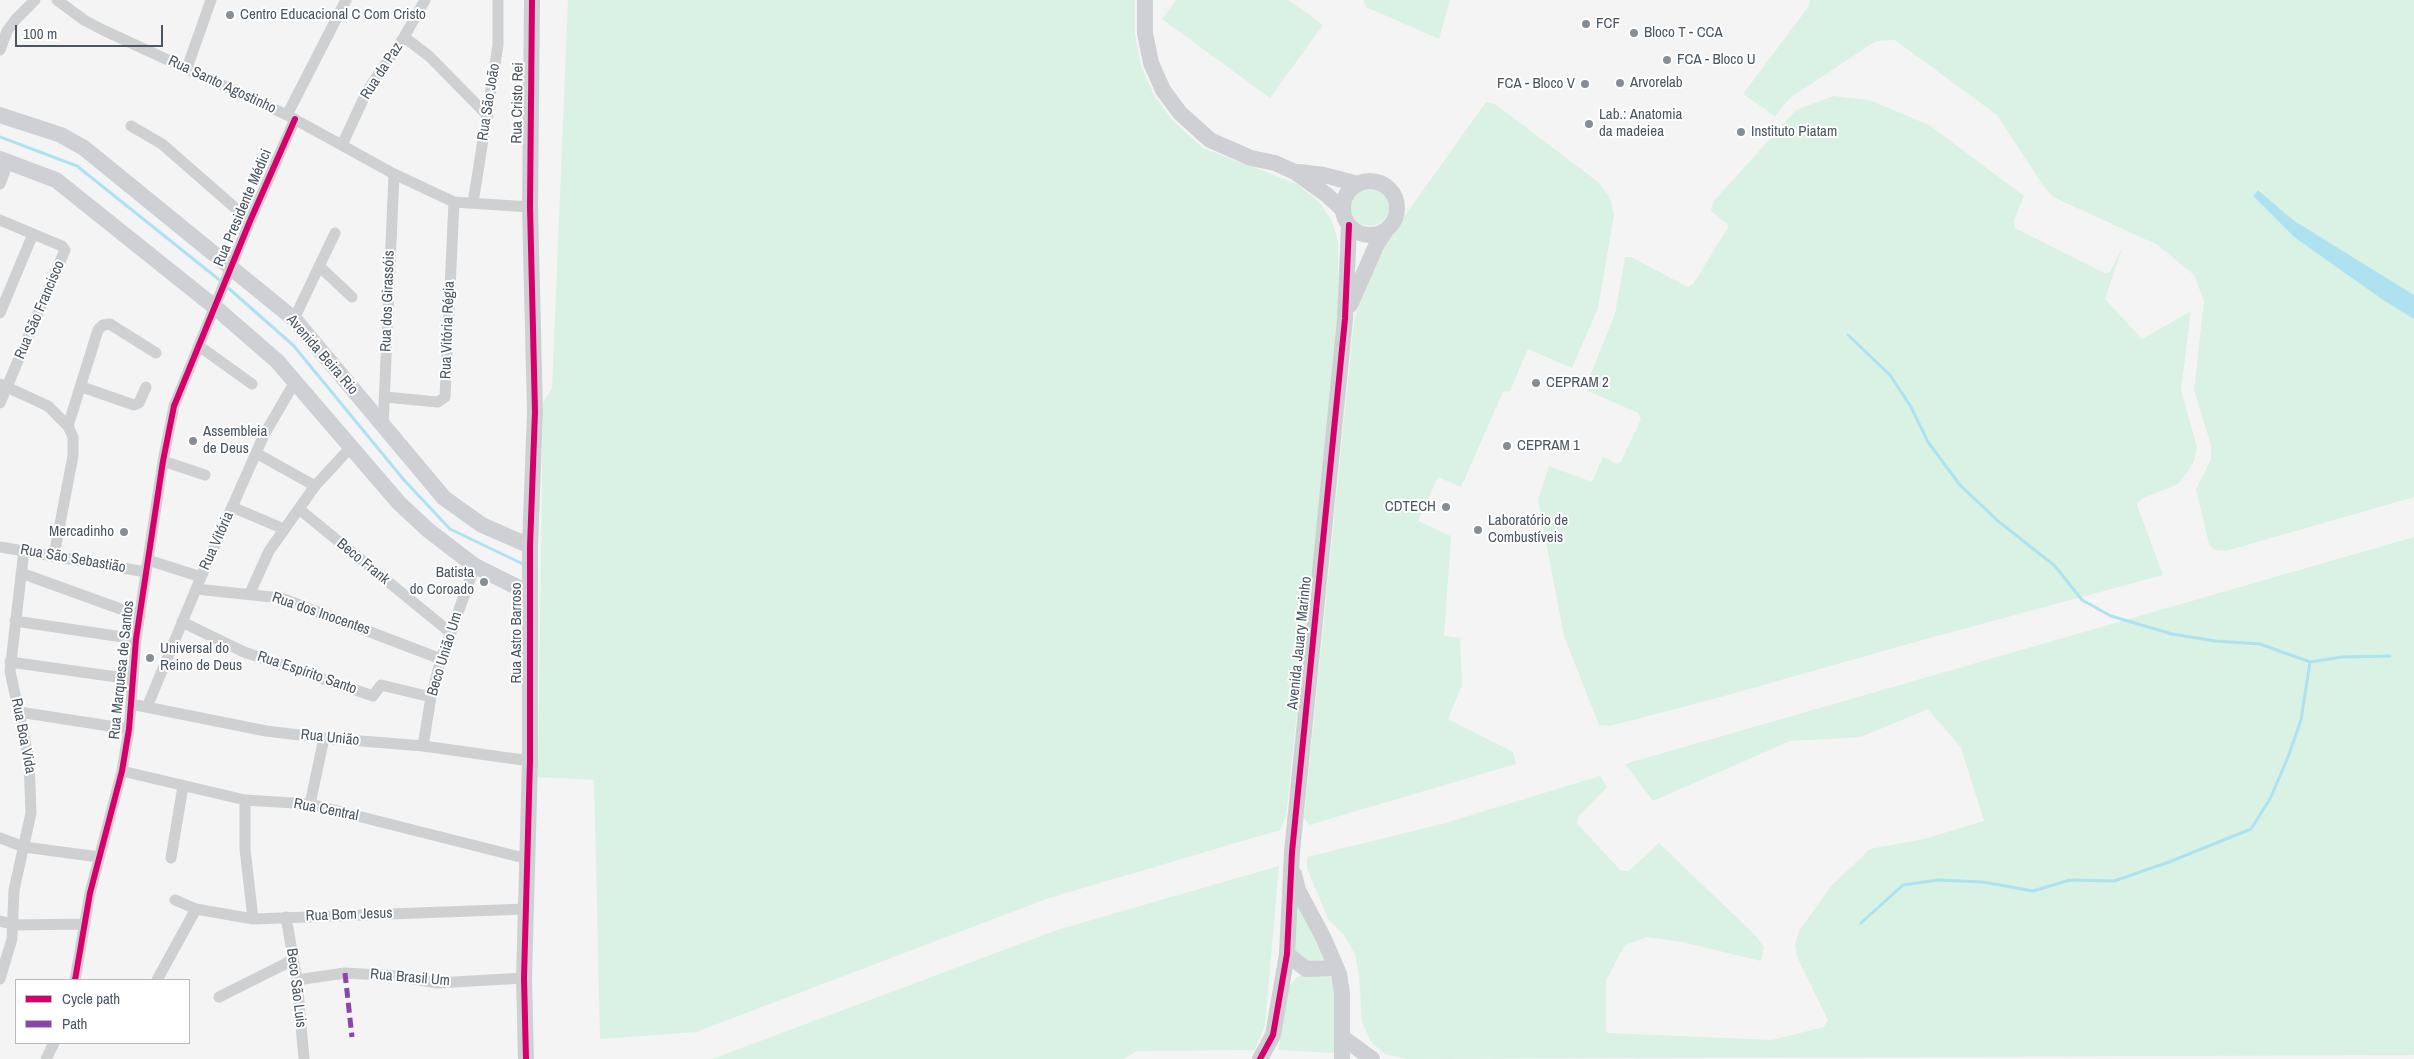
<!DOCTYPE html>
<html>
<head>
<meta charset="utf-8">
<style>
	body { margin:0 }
	#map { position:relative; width:2414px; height:1059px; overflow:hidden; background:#f4f4f4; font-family:"Archivo Narrow",sans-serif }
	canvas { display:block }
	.legend { position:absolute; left:15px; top:979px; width:175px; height:65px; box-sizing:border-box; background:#fff; border:1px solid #b7bbc0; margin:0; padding:6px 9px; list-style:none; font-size:15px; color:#4a5661 }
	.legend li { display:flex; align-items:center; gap:10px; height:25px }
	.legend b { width:25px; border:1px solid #b7bbc0 }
	.scale { position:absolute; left:15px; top:25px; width:148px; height:22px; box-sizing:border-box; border:2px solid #4a5661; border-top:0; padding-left:6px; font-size:15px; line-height:18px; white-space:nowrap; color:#4a5661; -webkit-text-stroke:4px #fff; paint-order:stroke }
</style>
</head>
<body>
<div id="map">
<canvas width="2414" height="1059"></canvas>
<ul class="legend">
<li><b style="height:6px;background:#d6006c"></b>Cycle path</li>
<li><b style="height:6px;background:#8e44ad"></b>Path</li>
</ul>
<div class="scale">100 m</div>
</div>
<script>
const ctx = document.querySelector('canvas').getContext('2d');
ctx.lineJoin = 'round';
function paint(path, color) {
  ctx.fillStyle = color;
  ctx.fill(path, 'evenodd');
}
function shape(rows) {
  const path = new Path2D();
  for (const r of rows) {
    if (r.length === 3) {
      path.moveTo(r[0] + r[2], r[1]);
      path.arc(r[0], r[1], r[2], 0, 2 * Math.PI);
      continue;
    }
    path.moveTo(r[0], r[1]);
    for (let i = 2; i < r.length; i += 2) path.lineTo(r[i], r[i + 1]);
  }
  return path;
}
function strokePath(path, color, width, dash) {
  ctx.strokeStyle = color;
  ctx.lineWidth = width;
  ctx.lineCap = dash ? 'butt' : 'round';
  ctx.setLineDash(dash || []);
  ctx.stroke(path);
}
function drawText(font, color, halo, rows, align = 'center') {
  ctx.font = font + ' "Archivo Narrow",sans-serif';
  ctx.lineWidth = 4;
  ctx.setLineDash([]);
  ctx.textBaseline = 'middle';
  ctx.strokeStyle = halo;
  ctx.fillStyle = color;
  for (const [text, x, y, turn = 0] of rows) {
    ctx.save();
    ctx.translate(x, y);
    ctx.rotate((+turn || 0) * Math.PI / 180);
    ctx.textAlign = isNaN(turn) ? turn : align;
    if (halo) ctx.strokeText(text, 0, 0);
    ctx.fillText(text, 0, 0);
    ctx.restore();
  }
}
const green = shape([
	[568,0,1135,0,1135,34,1141,66,1154,95,1172,120,1203,148,1297,184,1320,203,1332,221,1338,242,1338,322,1286,817,1280,830,1049,898,696,1032,600,1039,594,780,538,777,543,403,552,388],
	[1176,0,1289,0,1323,25,1270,98,1162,19],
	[1364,0,1450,0,1439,39,1366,7],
	[1810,0,2414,0,2414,295,2293,220,2258,190,2253,196,2294,237,2383,300,2414,319,2414,497,2226,551,2214,550,2209,544,2196,489,2211,459,2211,445,2194,390,2204,301,2194,275,2158,245,2053,197,2042,184,1997,115,1895,40,1876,41,1790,98,1775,116,1743,94,1809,6],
	[1833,96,1869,100,1929,125,2024,196,2014,220,2015,228,2104,273,2110,272,2123,246,2105,299,2142,339,2191,311,2181,390,2197,447,2194,461,2187,473,2178,484,2141,499,2137,505,2163,575,1926,639,1717,698,1610,726,1599,725,1564,636,1538,500,1549,466,1592,482,1603,457,1617,464,1621,462,1641,419,1638,413,1588,391,1586,386,1615,314,1625,257,1631,257,1688,287,1693,284,1729,226,1711,211,1713,202,1796,110],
	[1486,102,1495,104,1598,182,1610,198,1614,215,1598,308,1572,368,1528,349,1510,391,1503,392,1461,487,1438,477,1418,521,1451,536,1444,636,1460,638,1462,685,1448,719,1513,752,1516,764,1309,825,1304,818,1354,321,1365,283,1399,224],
	[1370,207,19],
	[2414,537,2414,1055,1407,1059,1385,1054,1371,1042,1362,1022,1359,975,1355,954,1343,934,1328,919,1307,868,1307,857,1442,824,1600,776,1607,787,1578,817,1577,823,1621,871,1629,871,1659,843,1756,936,1764,947,1761,961,1682,942,1647,937,1625,945,1606,980,1606,1031,1609,1033,1772,1040,1824,1027,1828,1020,1797,957,1795,944,1799,931,1831,886,1870,849,1924,839,1984,821,1961,748,1928,709,1861,737,1790,741,1653,801,1625,764],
	[1279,866,1265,1025,1255,1050,1137,1051,1124,1059,712,1059,1057,930],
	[1294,896,1326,959,1308,963,1294,956],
	[1304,975,1328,976,1336,983,1334,1053,1278,1050,1289,986,1297,977]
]);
const water = shape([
	[2258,190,2293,220,2414,295,2414,319,2383,300,2294,237,2253,196]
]);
const stream = shape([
	[0,137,77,166,222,282],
	[226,286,293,345,404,480,450,529,525,565],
	[1848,335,1890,375,1911,407,1928,442,1960,485,1998,521,2055,566,2082,600,2111,616,2172,634,2215,641,2260,644,2310,662,2342,657,2390,656],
	[1861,923,1903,885,1938,880,1983,882,2033,891,2070,880,2114,881,2169,862,2251,829,2270,799,2288,757,2301,720,2310,662]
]);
const street = shape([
	[57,0,84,20,103,30,287,115,394,174,454,202,530,207],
	[404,37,429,56,488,116],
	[0,50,7,31,16,19,35,0],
	[187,68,211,0],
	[287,115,346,0],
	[131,126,162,144,250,221],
	[342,145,367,91,404,37,425,0],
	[0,184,8,162],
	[473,203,498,45,498,0],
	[0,220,62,246,65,250,0,403],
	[319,266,352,297],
	[0,313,33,234],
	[294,319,335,233],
	[199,346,252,384],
	[0,384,48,406,68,426,73,437,73,456,54,555],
	[82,387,134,405,139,403,146,387],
	[385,397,438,402,445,397,454,202],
	[68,426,98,330,103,325,110,324,156,353],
	[383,428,394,174],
	[256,453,315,486],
	[163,461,205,475],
	[232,507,284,529],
	[299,509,451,633],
	[0,547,146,572],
	[148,560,201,577],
	[21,573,140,616],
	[196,589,281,598,441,659],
	[250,593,269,551,315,486,350,448],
	[15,621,136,639],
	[182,622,244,652,373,696,381,685,431,697],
	[10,662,131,679],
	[131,704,266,731,324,738,423,746,530,761],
	[147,707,201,577,264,435,296,380],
	[19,712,129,729],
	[423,746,431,697,441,659,475,566],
	[122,771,245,800,310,804,528,859],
	[245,800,245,849,253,919],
	[310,804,324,738],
	[0,838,24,847,99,857],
	[171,858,183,786],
	[175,900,196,909,253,919,526,909],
	[286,917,297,980,304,1059],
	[0,921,15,925,84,924],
	[0,979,12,939,14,890,31,813,29,760,10,671,24,550],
	[75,980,90,893,122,771,129,729,136,639,163,461,174,406,250,221,295,119],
	[157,980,196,909],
	[297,980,345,973,397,976,437,983,524,978],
	[219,997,293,960],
	[46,1059,54,1043]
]);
const secondary = shape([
	[1145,0,1145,33,1151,63,1163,90,1180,113,1210,140,1251,158,1275,163,1295,172,1327,195,1343,210],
	[0,115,61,135,84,148,294,319,444,498,482,525,530,546],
	[0,159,56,180,216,308,277,361,399,503,428,530,475,566,529,593],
	[1299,172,1324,175,1358,184],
	[1370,208,27],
	[1350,305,1376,246,1387,229],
	[1294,874,1298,890,1323,937,1339,974,1342,993,1342,1059],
	[1287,954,1306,969,1336,968],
	[1342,1037,1372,1059],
	[526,1059,524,978,530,761,530,546,535,412,530,207,532,0],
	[1260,1059,1273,1035,1287,954,1292,852,1345,319,1349,225]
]);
const quiet = shape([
	[345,973,352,1037]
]);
const cycleway = shape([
	[75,980,90,893,122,771,129,729,136,639,163,461,174,406,250,221,295,119],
	[526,1059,524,978,530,761,530,546,535,412,530,207,532,0],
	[1260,1059,1273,1035,1287,954,1292,852,1345,319,1349,225]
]);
const markers = [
	[230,15,5,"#868d94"],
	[1586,24,5,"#868d94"],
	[1634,33,5,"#868d94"],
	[1667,60,5,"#868d94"],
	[1620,83,5,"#868d94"],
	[1585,84,5,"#868d94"],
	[1589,124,5,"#868d94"],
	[1741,132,5,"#868d94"],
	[1536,383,5,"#868d94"],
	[193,441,5,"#868d94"],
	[1507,446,5,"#868d94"],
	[1446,507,5,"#868d94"],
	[1478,530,5,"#868d94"],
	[124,532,5,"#868d94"],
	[484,582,5,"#868d94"],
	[150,658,5,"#868d94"]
];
const poiNames = [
	["Centro Educacional C Com Cristo",240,15],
	["FCF",1596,24],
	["Bloco T - CCA",1644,33],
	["FCA - Bloco U",1677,60],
	["Arvorelab",1630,83],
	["FCA - Bloco V",1575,84,"right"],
	["Lab.: Anatomia",1599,115],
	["da madeiea",1599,132],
	["Instituto Piatam",1751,132],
	["CEPRAM 2",1546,383],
	["Assembleia",203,432],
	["de Deus",203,449],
	["CEPRAM 1",1517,446],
	["CDTECH",1436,507,"right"],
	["Laboratório de",1488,521],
	["Combustíveis",1488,538],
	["Mercadinho",114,532,"right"],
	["Batista",474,573,"right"],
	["do Coroado",474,590,"right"],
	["Universal do",160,649],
	["Reino de Deus",160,666]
];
const streetNames = [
	["Rua da Paz",382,71,-57],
	["Rua Santo Agostinho",222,85,25],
	["Rua São João",489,102,-81],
	["Rua Cristo Rei",518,103,-89],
	["Rua Presidente Médici",243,208,-67],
	["Rua dos Girassóis",388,301,-88],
	["Rua São Francisco",40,310,-67],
	["Rua Vitória Régia",448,330,-88],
	["Avenida Beira Rio",322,355,49],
	["Rua Vitória",217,541,-66],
	["Rua São Sebastião",73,559,10],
	["Beco Frank",363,562,39],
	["Rua dos Inocentes",321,614,19],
	["Rua Astro Barroso",517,633,-90],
	["Avenida Jauary Marinho",1300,643,-84],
	["Beco União Um",445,654,-73],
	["Rua Marquesa de Santos",122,670,-84],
	["Rua Espírito Santo",307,673,19],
	["Rua Boa Vida",23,736,79],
	["Rua União",330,738,6],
	["Rua Central",326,810,11],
	["Rua Bom Jesus",349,915,-2],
	["Rua Brasil Um",410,978,5],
	["Beco São Luis",296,988,83]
];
paint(green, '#d9f2e3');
paint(water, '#aee2f0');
strokePath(stream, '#aee2f0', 3);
strokePath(street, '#ced0d2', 11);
strokePath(secondary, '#ced0d4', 16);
strokePath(quiet, '#8e44ad', 5, [10, 5]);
strokePath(cycleway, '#d6006c', 6);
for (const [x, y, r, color] of markers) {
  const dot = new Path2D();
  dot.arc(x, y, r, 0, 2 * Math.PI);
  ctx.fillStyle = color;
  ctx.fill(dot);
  strokePath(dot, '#fff', 2);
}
drawText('15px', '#4a5661', '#fff', poiNames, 'left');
drawText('15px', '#4a5661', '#fff', streetNames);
</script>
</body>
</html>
